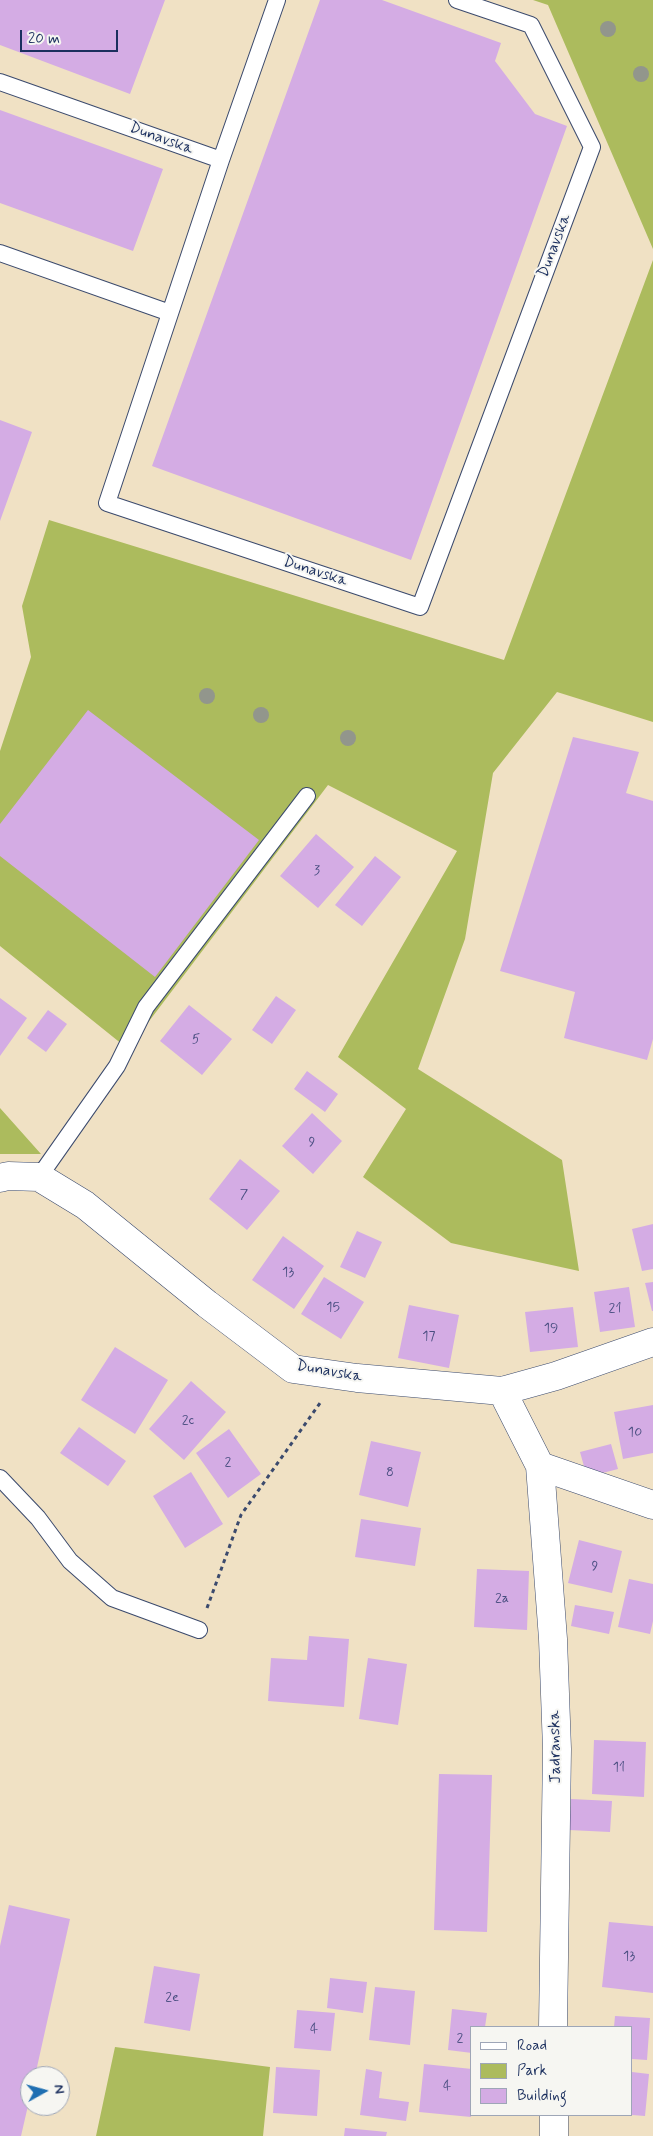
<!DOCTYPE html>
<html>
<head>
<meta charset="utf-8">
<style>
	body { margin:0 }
	#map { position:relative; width:653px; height:2136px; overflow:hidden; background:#f0e1c4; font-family:Mynerve,sans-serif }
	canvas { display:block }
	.legend { position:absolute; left:470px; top:2026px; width:162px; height:90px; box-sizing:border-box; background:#f6f6f2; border:1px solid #9ea6b7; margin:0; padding:6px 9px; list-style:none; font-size:15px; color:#1b2f5e }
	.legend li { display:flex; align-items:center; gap:10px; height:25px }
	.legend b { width:25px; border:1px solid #9ea6b7 }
	.north { position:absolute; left:20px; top:2066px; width:50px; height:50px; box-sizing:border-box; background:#f6f6f2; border:1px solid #9ea6b7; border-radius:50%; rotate:83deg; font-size:14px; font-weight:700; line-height:20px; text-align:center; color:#1b2f5e }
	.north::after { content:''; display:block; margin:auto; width:18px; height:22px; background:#1f6fb2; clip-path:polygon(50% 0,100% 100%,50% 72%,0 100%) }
	.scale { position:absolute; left:20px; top:30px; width:98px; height:22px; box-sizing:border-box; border:2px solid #1b2f5e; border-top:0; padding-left:6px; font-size:15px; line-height:18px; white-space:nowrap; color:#1b2f5e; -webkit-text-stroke:4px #f6f6f2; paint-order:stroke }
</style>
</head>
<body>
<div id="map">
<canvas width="653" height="2136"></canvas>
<ul class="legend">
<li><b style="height:6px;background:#fff"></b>Road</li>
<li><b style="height:14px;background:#acbb5d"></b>Park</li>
<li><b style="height:14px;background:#d4ace4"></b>Building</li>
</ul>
<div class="north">N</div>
<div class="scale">20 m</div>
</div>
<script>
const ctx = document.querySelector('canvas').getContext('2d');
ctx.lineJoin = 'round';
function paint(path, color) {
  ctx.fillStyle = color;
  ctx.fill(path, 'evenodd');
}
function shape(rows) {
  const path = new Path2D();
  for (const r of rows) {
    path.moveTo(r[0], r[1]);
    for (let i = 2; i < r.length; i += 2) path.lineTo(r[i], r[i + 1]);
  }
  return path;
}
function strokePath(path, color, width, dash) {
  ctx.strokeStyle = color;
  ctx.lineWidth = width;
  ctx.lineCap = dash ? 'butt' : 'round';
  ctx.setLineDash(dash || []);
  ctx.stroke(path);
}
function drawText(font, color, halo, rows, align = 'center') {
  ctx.font = font + ' Mynerve,sans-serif';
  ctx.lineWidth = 4;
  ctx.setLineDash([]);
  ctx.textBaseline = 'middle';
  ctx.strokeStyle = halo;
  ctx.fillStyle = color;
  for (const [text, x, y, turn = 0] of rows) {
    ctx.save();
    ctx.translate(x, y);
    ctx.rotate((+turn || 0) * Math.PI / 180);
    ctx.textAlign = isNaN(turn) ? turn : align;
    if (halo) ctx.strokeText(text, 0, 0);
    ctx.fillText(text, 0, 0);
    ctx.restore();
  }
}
const green = shape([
	[533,0,653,0,653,249,548,5],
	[653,260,653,722,557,692,493,773,465,939,418,1069,562,1160,579,1271,451,1243,363,1177,406,1109,338,1057,457,851,328,785,128,1049,0,946,0,751,31,657,22,606,49,520,504,660],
	[0,1108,41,1154,0,1154],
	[115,2047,270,2067,263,2136,96,2136]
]);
const building = shape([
	[0,0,165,0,130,94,0,45],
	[320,0,382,0,501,43,495,61,535,114,567,126,411,560,152,466],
	[0,110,163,169,133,251,0,203],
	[0,420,32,432,0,521],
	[88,710,259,840,155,977,0,856,0,824],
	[573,737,639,752,626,793,653,801,653,1039,647,1060,564,1038,575,992,500,971],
	[316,834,354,867,318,908,280,876],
	[375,856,401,877,362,926,335,905],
	[276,996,296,1010,272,1044,252,1030],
	[0,998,27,1018,0,1056],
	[189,1005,232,1039,202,1075,160,1041],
	[48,1010,67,1024,46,1052,27,1038],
	[307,1071,338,1094,325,1112,294,1089],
	[312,1113,342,1141,313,1174,282,1146],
	[240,1159,280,1191,247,1230,209,1199],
	[653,1224,653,1269,642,1271,632,1229],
	[357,1231,382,1242,365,1278,340,1267],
	[283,1236,324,1266,294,1309,252,1280],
	[324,1277,364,1302,341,1339,301,1314],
	[653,1282,653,1311,652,1311,645,1283],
	[629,1287,635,1327,600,1332,594,1292],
	[409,1305,459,1315,449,1368,398,1358],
	[573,1307,578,1347,530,1352,525,1312],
	[115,1347,168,1380,135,1434,81,1400],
	[191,1381,226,1412,184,1460,149,1429],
	[653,1405,653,1453,623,1459,614,1412],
	[79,1427,126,1461,108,1486,60,1453],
	[229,1429,261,1474,228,1498,196,1453],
	[371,1441,421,1452,408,1507,359,1495],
	[611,1444,618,1469,587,1477,580,1452],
	[191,1472,223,1524,185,1548,153,1496],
	[361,1519,421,1528,415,1566,355,1557],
	[579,1540,622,1551,612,1593,568,1583],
	[477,1569,529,1571,527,1630,474,1627],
	[629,1579,653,1584,653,1621,650,1634,618,1627],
	[575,1605,614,1612,609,1634,571,1626],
	[309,1636,349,1639,344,1707,268,1701,271,1658,307,1660],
	[368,1658,407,1664,398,1725,359,1719],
	[594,1740,646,1742,644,1797,592,1794],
	[439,1774,492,1775,487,1932,434,1930],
	[571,1799,612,1801,610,1832,569,1830],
	[9,1905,70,1919,35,2076,30,2076,30,2097,21,2136,0,2136,0,1946],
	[609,1922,653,1926,653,1993,602,1987],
	[154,1966,200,1974,190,2031,144,2023],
	[330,1978,367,1982,363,2013,327,2008],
	[375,1987,415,1991,410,2045,369,2040],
	[452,2009,487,2013,485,2027,472,2027,472,2053,448,2050],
	[297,2010,335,2013,331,2051,294,2048],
	[615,2016,650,2018,647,2060,632,2059,632,2027,614,2027],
	[424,2064,472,2069,471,2117,419,2112],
	[276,2067,320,2070,317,2116,273,2113],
	[366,2069,382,2072,379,2098,409,2102,406,2121,360,2115],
	[632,2072,649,2074,645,2116,632,2115],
	[345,2128,387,2132,386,2136,344,2136]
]);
const path = shape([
	[207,1608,241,1515,320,1403]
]);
const lane = shape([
	[277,0,221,160,107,503,420,607,592,147,531,25,457,0],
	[0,82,221,160],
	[0,253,170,313],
	[39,1177,117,1066,146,1007,307,796],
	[0,1478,38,1518,70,1561,112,1598,199,1630]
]);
const street = shape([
	[0,1178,8,1176,39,1177,85,1205,207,1304,293,1369,357,1378,502,1391,556,1376,653,1342],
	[502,1391,540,1466,553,1639,557,1749,553,2027],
	[540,1466,653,1505],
	[554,2115,554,2136]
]);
const trees = [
	[608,29],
	[641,74],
	[207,696],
	[261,715],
	[348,738]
];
const numberNames = [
	["3",317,871],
	["5",196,1040],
	["9",312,1143],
	["7",244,1195],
	["13",288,1273],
	["15",333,1308],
	["21",615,1309],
	["19",551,1329],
	["17",429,1337],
	["2c",188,1421],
	["10",635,1433],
	["2",228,1463],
	["8",390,1473],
	["9",595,1567],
	["2a",502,1599],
	["11",619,1768],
	["13",629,1957],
	["2e",172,1998],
	["4",314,2030],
	["2",460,2039],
	["4",447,2087]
];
const streetNames = [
	["Dunavska",161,139,20],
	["Dunavska",555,246,-69],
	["Dunavska",315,572,18],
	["Dunavska",329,1372,10],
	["Jadranska",556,1747,-91]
];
paint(green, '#acbb5d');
paint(building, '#d4ace4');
strokePath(lane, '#3b4a6d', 18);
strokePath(street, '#3b4a6d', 29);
strokePath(path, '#3b4a6d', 3, [4, 4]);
strokePath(lane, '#fff', 16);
strokePath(street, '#fff', 28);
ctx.fillStyle = '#92968c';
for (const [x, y] of trees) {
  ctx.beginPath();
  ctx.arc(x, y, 8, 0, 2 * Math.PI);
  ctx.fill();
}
drawText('14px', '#494e80', null, numberNames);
drawText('16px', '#1b2f5e', '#f6f6f2', streetNames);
</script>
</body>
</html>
